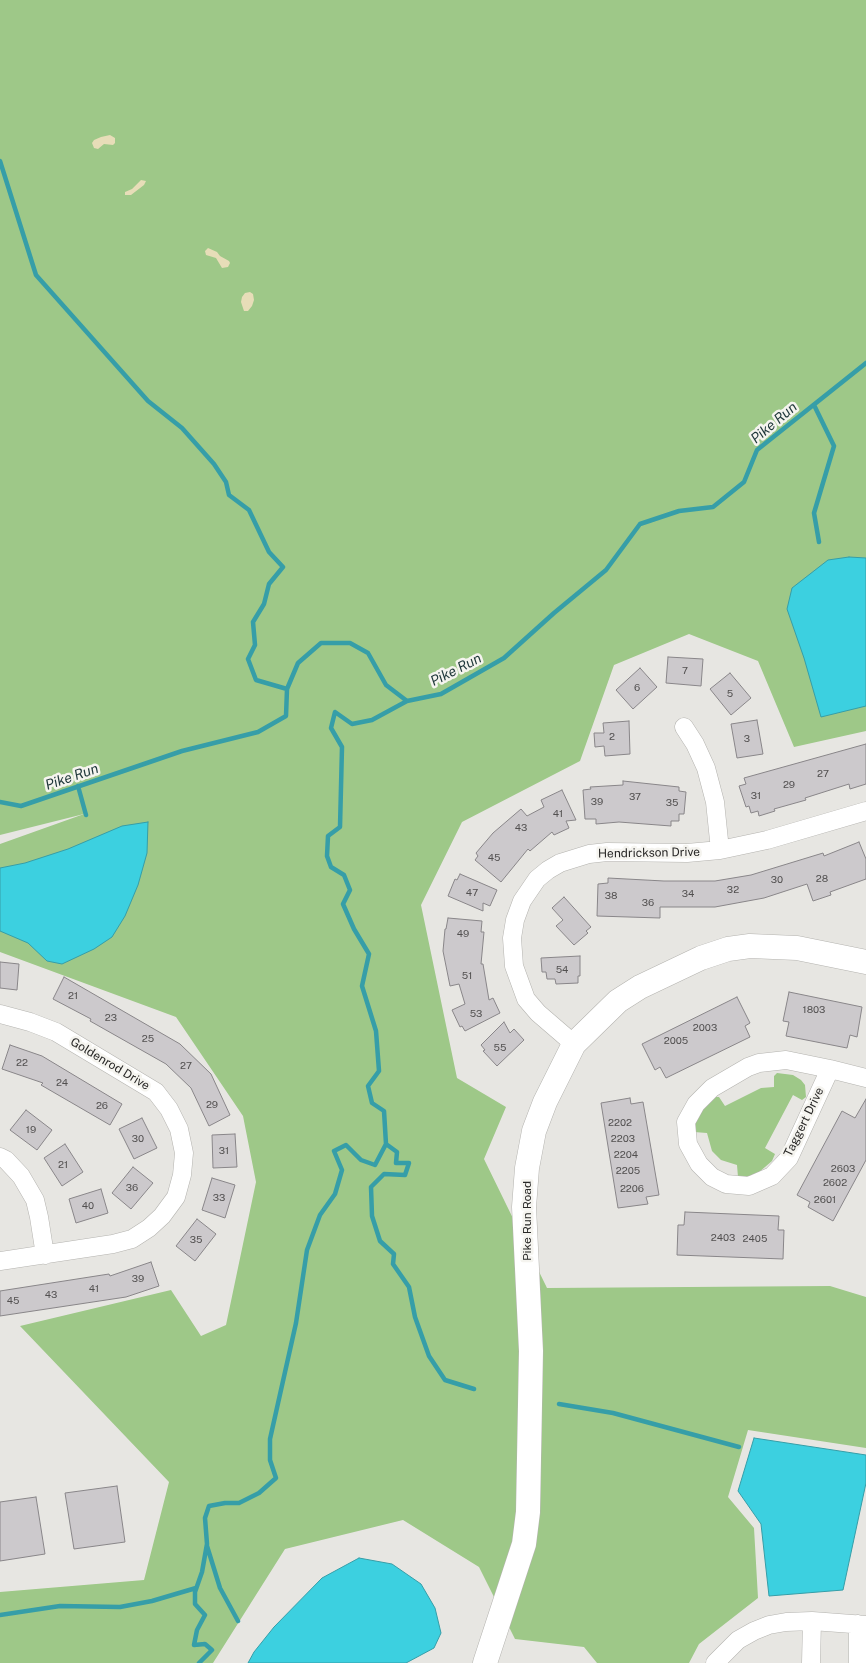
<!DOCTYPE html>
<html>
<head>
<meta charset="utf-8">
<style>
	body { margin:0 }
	canvas { display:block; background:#e7e6e2 }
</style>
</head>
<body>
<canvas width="866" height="1663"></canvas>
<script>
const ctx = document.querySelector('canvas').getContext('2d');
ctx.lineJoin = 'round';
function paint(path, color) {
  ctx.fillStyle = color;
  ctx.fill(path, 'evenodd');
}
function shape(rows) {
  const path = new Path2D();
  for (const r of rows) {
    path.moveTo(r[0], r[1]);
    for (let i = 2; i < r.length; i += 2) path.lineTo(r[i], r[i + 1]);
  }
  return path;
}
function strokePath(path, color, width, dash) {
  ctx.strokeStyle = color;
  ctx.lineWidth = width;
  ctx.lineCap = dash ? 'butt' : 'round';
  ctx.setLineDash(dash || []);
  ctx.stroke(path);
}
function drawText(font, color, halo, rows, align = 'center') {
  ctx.font = font + ' "Public Sans",sans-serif';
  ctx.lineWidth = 5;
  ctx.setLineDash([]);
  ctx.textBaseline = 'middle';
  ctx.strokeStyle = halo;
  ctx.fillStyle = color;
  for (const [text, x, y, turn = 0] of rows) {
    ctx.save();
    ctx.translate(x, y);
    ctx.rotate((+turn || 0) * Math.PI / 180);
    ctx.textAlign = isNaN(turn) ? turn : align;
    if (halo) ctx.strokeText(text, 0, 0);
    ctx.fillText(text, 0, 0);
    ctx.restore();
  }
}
const green = shape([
	[0,0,866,0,866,731,794,747,758,661,689,634,614,665,580,761,462,822,421,905,457,1078,506,1107,484,1159,547,1288,830,1286,866,1297,866,1448,748,1430,728,1497,754,1528,758,1598,699,1644,689,1663,597,1663,584,1647,515,1639,479,1567,403,1520,285,1549,213,1663,0,1663,0,1592,144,1580,169,1482,20,1326,171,1290,201,1336,226,1325,256,1182,243,1116,176,1017,0,952,0,844,84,814,0,835],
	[777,1073,793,1075,801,1080,805,1085,806,1097,802,1100,793,1095,765,1148,775,1154,772,1161,758,1173,747,1177,738,1177,737,1165,721,1160,712,1151,707,1133,694,1132,696,1120,700,1112,714,1097,719,1097,725,1106,761,1088,774,1087,774,1076]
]);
const sand = shape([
	[110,135,115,138,115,143,113,145,104,144,98,149,94,148,92,143,94,140,101,137],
	[141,180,146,181,144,185,131,195,125,195,125,192,132,189],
	[208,248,217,252,220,256,229,261,230,263,228,267,222,268,216,258,206,255,205,251],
	[250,292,253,294,254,300,252,306,248,311,244,311,241,302,242,297,245,293]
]);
const water = shape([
	[849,557,866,558,866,706,821,717,804,658,787,609,792,588,828,560,849,557],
	[148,822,147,853,138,885,125,916,112,937,94,949,62,964,47,961,28,943,0,931,0,868,25,863,68,849,122,826,148,822],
	[754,1438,866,1455,866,1483,843,1590,769,1596,761,1524,738,1491,754,1438],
	[359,1558,392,1564,421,1584,435,1608,441,1633,434,1648,406,1663,248,1663,254,1652,274,1627,322,1578,359,1558]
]);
const stream = shape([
	[0,161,36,275,148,401,182,428,214,464,226,482,229,495,249,510,269,552,283,567,269,584,264,604,253,622,255,645,248,659,256,680,287,689],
	[814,405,834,446,814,513,819,542],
	[78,786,86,815],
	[0,802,21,806,182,751,258,732,286,716,287,689,298,663,321,643,350,643,368,653,386,685,407,701,441,694,504,658,554,613,606,570,640,524,679,511,713,507,744,482,757,450,866,363],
	[386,1144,397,1152,396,1163,409,1163,405,1175,384,1174,371,1187,372,1216,380,1241,394,1254,393,1264,409,1287,415,1317,429,1356,445,1380,474,1389],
	[559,1404,613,1413,739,1447],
	[207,1546,220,1588,238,1621],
	[0,1615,60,1606,120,1607,152,1601,196,1588],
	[199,1663,212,1650,205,1644,194,1645,197,1630,205,1615,195,1604,195,1592,202,1572,207,1544,205,1518,209,1506,225,1503,239,1503,259,1493,276,1478,270,1460,270,1439,296,1323,307,1250,320,1215,335,1194,342,1170,334,1151,346,1145,361,1160,375,1165,386,1144,384,1111,372,1103,368,1086,379,1071,376,1031,362,986,369,954,354,929,343,904,350,890,344,875,331,867,327,856,328,836,340,827,342,747,331,728,335,712,352,724,372,720,407,701]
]);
const building = shape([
	[668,657,703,659,701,686,666,683,668,657],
	[640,668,657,687,633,709,616,690,640,668],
	[730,673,751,698,731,715,710,689,730,673],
	[757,720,763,754,737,758,731,724,757,720],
	[629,721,630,754,605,756,604,746,595,747,594,733,604,733,603,723,629,721],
	[866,744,866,784,850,789,849,784,805,798,806,800,774,809,775,811,759,816,758,811,751,813,749,806,746,807,739,786,746,784,744,778,866,744],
	[623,781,679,787,679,791,686,792,684,814,679,814,679,821,671,821,671,826,619,822,596,824,596,819,585,819,583,790,591,789,590,787,623,785,623,781],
	[562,790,576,820,566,821,569,828,554,835,552,832,530,851,528,849,501,882,475,860,478,856,476,853,493,833,521,809,527,816,544,807,541,800,562,790],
	[859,842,866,859,866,879,830,892,831,895,813,901,807,884,764,898,715,907,660,907,660,918,597,916,598,884,608,883,608,878,664,881,715,881,751,875,823,853,824,856,859,842],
	[460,874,497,890,490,906,483,903,483,911,448,896,455,879,457,880,460,874],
	[564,897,591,927,586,931,588,933,574,945,556,926,563,920,552,908,564,897],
	[448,918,482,921,481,932,484,932,481,964,483,964,489,1000,493,998,500,1013,465,1031,462,1026,460,1027,452,1010,465,1004,459,984,450,986,443,951,445,929,446,929,448,918],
	[580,956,580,976,578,976,578,983,556,984,555,979,547,979,546,972,542,972,541,958,580,956],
	[0,962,19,964,17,990,0,988,0,962],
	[64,977,180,1044,211,1074,230,1115,209,1126,191,1088,166,1064,90,1021,91,1019,53,999,64,977],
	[789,992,862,1007,857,1037,850,1035,847,1048,786,1036,789,1022,783,1021,789,992],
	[737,997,750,1023,745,1026,750,1037,666,1078,660,1067,655,1070,642,1044,737,997],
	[504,1022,510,1033,514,1029,524,1040,497,1066,483,1051,485,1050,481,1045,504,1022],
	[10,1045,42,1056,122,1104,110,1125,41,1085,43,1083,2,1069,10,1045],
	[630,1098,631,1104,643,1102,659,1195,646,1197,648,1204,618,1208,601,1103,630,1098],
	[866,1099,866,1160,833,1221,808,1207,810,1202,797,1195,842,1111,855,1118,866,1099],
	[26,1110,52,1130,37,1150,10,1130,26,1110],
	[142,1118,157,1148,134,1159,119,1129,142,1118],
	[235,1134,237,1167,213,1168,212,1135,235,1134],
	[65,1144,83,1172,62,1186,44,1158,65,1144],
	[133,1167,153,1183,131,1209,112,1193,133,1167],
	[212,1178,235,1185,225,1218,202,1210,212,1178],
	[101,1189,108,1213,76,1223,69,1199,101,1189],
	[685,1212,779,1216,778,1230,784,1230,783,1259,677,1255,678,1225,684,1225,685,1212],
	[197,1219,216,1234,195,1261,176,1246,197,1219],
	[151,1262,159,1286,126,1297,0,1316,0,1291,109,1274,110,1276,151,1262],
	[117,1486,125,1542,74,1549,65,1493,117,1486],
	[36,1497,45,1554,0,1561,0,1502,36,1497]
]);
const street = shape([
	[684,727,695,744,706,768,715,802,720,850],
	[0,1014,30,1022,56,1032,156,1092,169,1109,179,1129,184,1153,182,1175,176,1197,162,1216,149,1228,132,1239,113,1244,0,1261],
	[574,1044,538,1013,526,999,514,966,512,938,515,920,522,901,537,879,548,870,560,863,589,854,607,852,687,853,720,850,767,840,866,811],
	[830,1069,789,1158,772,1176,749,1186,726,1184,712,1177,699,1164,688,1144,686,1122,696,1104,712,1088,748,1067,759,1063,786,1060,830,1069,866,1078],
	[0,1157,6,1160,21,1176,35,1200,39,1217,45,1255],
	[715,1663,738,1640,754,1631,769,1625,786,1622,812,1621,866,1625],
	[811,1663,812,1621],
	[858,1663,858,1624]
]);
const secondary = shape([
	[485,1663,524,1544,528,1512,531,1351,524,1207,527,1168,534,1131,545,1102,574,1044,618,1001,640,987,701,958,728,949,750,946,797,948,866,962]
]);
const numberNames = [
	["7",685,671],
	["6",637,688],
	["5",730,694],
	["2",612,737],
	["3",747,739],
	["27",823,774],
	["29",789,785],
	["31",756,796],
	["37",635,797],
	["39",597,802],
	["35",672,803],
	["41",558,814],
	["43",521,828],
	["45",494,858],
	["28",822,879],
	["30",777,880],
	["32",733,890],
	["47",472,893],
	["34",688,894],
	["38",611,896],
	["36",648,903],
	["49",463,934],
	["54",562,970],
	["51",467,976],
	["21",73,996],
	["1803",814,1010],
	["53",476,1014],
	["23",111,1018],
	["2003",705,1028],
	["25",148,1039],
	["2005",676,1041],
	["55",500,1048],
	["22",22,1063],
	["27",186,1066],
	["24",62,1083],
	["29",212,1105],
	["26",102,1106],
	["2202",620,1123],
	["19",31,1130],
	["30",138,1139],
	["2203",623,1139],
	["31",224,1151],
	["2204",626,1155],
	["21",63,1165],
	["2603",843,1169],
	["2205",628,1171],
	["2602",835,1183],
	["36",132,1188],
	["2206",632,1189],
	["33",219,1198],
	["2601",825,1200],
	["40",88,1206],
	["2403",723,1238],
	["2405",755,1239],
	["35",196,1240],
	["39",138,1279],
	["41",94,1289],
	["43",51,1295],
	["45",13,1301]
];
const streetNames = [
	["Hendrickson Drive",649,853,-1],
	["Goldenrod Drive",110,1064,31],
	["Taggert Drive",804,1122,-64],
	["Pike Run Road",527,1221,-90]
];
const waterNames = [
	["Pike Run",774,423,-40],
	["Pike Run",456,670,-27],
	["Pike Run",72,777,-19]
];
paint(green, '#9ec888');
paint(sand, '#e7ddb8');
paint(water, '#3cd0e0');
strokePath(water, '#369ea8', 1);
strokePath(stream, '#369ea8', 4.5);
paint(building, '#ccc9cc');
strokePath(building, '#898689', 1);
strokePath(street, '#b4b3af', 19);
strokePath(secondary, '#b4b3af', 25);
strokePath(street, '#fff', 18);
strokePath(secondary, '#fff', 24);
drawText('10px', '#525050', null, numberNames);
drawText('12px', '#292827', '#f5f4ef', streetNames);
drawText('italic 14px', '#1e3639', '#f5f4ef', waterNames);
</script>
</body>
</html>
